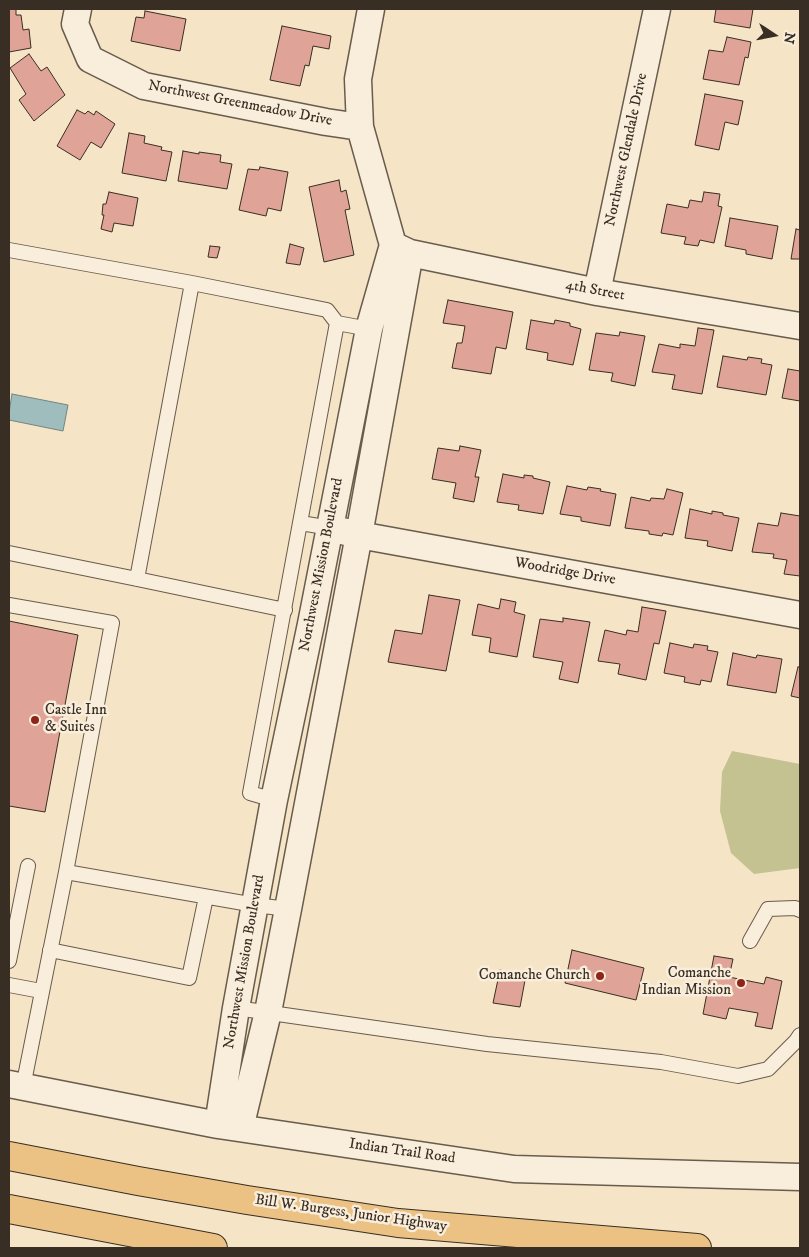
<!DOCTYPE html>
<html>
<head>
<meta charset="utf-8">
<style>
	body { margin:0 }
	#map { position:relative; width:809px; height:1257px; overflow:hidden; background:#f6e4c7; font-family:"IM FELL DW Pica",serif }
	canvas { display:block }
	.frame { position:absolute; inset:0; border:10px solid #382e23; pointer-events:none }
	.north { position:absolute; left:749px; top:10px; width:50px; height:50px; -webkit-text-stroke:4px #f9eddb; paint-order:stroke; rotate:101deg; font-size:14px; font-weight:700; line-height:20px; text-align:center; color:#382e23 }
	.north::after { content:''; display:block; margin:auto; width:18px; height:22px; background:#382e23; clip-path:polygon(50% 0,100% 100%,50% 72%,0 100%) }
</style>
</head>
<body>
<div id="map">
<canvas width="809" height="1257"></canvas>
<div class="frame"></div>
<div class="north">N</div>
</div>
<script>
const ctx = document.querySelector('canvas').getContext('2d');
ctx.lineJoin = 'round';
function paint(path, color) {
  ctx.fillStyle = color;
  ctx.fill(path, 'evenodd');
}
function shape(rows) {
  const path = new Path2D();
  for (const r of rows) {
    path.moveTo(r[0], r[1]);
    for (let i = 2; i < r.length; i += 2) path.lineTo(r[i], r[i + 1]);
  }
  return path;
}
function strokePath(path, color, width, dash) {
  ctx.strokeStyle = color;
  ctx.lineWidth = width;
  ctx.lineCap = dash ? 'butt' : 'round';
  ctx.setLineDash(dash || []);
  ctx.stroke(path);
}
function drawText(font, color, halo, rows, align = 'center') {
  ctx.font = font + ' "IM FELL DW Pica",serif';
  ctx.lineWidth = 5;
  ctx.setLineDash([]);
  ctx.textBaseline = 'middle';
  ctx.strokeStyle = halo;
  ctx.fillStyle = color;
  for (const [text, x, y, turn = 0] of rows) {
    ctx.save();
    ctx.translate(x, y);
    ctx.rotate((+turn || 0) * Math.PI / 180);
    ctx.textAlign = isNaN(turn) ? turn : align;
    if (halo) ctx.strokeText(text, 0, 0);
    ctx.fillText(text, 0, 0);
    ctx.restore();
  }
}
const green = shape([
	[732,751,800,764,800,868,754,874,731,853,720,811,722,772]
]);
const water = shape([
	[12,394,68,405,63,431,9,420,9,413,12,394]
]);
const building = shape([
	[9,9,16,9,16,15,21,15,23,30,29,29,31,48,9,52,9,9],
	[716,9,753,9,750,28,714,22,716,9],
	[145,11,186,19,180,51,131,41,136,17,144,18,145,11],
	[282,26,331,36,329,49,313,46,309,66,305,65,300,86,270,80,282,26],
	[727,37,751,42,748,58,745,57,739,85,703,79,709,50,723,52,727,37],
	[29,54,41,71,47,67,65,95,34,121,19,100,26,94,10,68,29,54],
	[705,94,743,101,738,125,725,122,719,150,695,145,705,94],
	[77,110,85,114,88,111,94,115,96,111,115,124,101,148,91,142,80,160,57,146,77,110],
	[129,133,145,136,144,143,162,147,161,150,172,152,166,181,122,173,129,133],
	[183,151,199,154,199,152,221,155,220,162,232,164,227,189,178,181,183,151],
	[260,167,288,172,281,211,268,208,266,216,239,210,248,169,259,170,260,167],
	[339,180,341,192,346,190,350,209,345,210,354,255,324,262,309,187,339,180],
	[109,192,138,198,133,226,114,223,112,232,101,229,104,215,102,215,103,204,106,204,109,192],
	[704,192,720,194,718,206,722,207,714,243,700,240,698,246,684,244,686,237,661,233,667,204,688,208,690,200,702,202,704,192],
	[730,218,778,226,772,259,746,254,746,250,725,246,730,218],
	[796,229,800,230,800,259,791,259,796,229],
	[290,244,304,248,300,265,286,263,290,244],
	[210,246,220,247,217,258,208,257,210,246],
	[448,300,513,312,506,349,496,347,491,374,452,368,457,343,462,343,465,326,443,323,448,300],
	[531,320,554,324,555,320,570,323,570,326,581,329,573,365,547,360,548,353,526,349,531,320],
	[698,328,714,330,702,394,672,389,675,375,652,372,659,344,680,348,680,344,695,346,698,328],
	[620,332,645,336,635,386,611,381,613,373,589,370,596,333,619,336,620,332],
	[723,356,747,360,748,357,762,359,761,363,772,365,766,395,717,387,723,356],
	[788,369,800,371,800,401,782,398,788,369],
	[460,446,481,450,475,477,479,477,474,502,453,498,456,483,432,479,438,448,459,451,460,446],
	[503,474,524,478,524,475,533,476,533,478,550,482,543,514,518,510,519,505,497,502,503,474],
	[567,486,587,490,588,487,601,489,600,491,616,494,610,526,581,521,581,517,560,514,567,486],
	[667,489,683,493,673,535,663,533,662,536,649,534,649,531,625,528,631,497,650,501,651,498,664,499,667,489],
	[690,509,712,514,712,511,723,513,723,515,739,518,732,551,707,546,708,541,685,538,690,509],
	[781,513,800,516,800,576,784,574,787,560,773,558,774,554,752,552,758,523,778,526,781,513],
	[429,595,460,600,446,671,388,662,395,630,422,634,429,595],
	[501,599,516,602,514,612,525,615,517,657,489,652,491,638,472,635,478,604,499,609,501,599],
	[642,607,666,611,659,644,654,643,646,680,618,674,620,664,598,661,605,630,626,635,627,630,638,632,642,607],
	[563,618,590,622,578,683,559,679,563,662,533,657,540,619,563,622,563,618],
	[9,621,78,635,45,812,9,806,9,621],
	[670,643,693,648,694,644,708,646,707,650,718,652,711,682,701,680,700,685,684,682,685,677,664,673,670,643],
	[733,653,756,658,757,655,782,659,776,693,727,685,733,653],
	[798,667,800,667,800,698,791,696,798,667],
	[572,950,644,968,636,1000,565,983,572,950],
	[714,956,733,959,729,977,764,984,766,977,782,981,772,1029,755,1026,758,1013,729,1008,726,1019,703,1014,714,956],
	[500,970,526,975,520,1007,493,1003,500,970]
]);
const lane = shape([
	[9,250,192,283,327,310,337,323,369,329],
	[301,523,330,528],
	[9,553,137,579,285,610],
	[137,579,192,283],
	[9,605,112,623,66,872,23,1087],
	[274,800,250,793,337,323],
	[66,872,255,905,288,909],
	[750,941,768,909,795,908,800,910],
	[50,950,189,978,206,897],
	[9,961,28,866],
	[9,985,41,991],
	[236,1008,487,1044,661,1062,738,1076,768,1069,796,1041,800,1035]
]);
const street = shape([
	[78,9,75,24,90,59,144,86,326,122,360,127],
	[393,245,410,253,597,292,800,326],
	[597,292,657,9],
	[342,531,359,535,800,615],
	[9,1084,218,1125,514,1169,800,1177],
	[218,1125,236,1008,274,800,311,624,369,329,393,245,360,127,358,79,371,9],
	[240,1128,268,1012,288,909,359,535,410,253]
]);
const highway = shape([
	[9,1156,138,1181,247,1200,398,1223,697,1248],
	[9,1209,213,1248]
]);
const markers = [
	[35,720,5,"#8f2418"],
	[600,976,5,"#8f2418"],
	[741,983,5,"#8f2418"]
];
const streetNames = [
	["Northwest Greenmeadow Drive",240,104,11],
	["Northwest Glendale Drive",627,150,-78],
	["4th Street",595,291,11],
	["Northwest Mission Boulevard",322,565,-79],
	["Woodridge Drive",565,572,10],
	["Northwest Mission Boulevard",245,962,-80],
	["Indian Trail Road",402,1152,8],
	["Bill W. Burgess, Junior Highway",351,1214,8]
];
const poiNames = [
	["Castle Inn",45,711,"left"],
	["& Suites",45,728,"left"],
	["Comanche",731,974],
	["Indian Mission",731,991],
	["Comanche Church",590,976]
];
paint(green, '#c4c290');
paint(water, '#9ebdbc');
strokePath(water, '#75847f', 1);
paint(building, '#e0a397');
strokePath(building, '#382e23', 1);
strokePath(lane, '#685c4c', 16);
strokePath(street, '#685c4c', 29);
strokePath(highway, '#382e23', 30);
strokePath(lane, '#f9eddb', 14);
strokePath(street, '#f9eddb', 26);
strokePath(highway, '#ebc284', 28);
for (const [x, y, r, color] of markers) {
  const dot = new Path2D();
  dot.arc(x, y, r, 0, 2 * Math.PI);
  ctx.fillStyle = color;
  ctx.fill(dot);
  strokePath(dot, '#f9eddb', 2);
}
drawText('15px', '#382e23', '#f9eddb', streetNames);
drawText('15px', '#382e23', '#f9eddb', poiNames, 'right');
</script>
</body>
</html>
